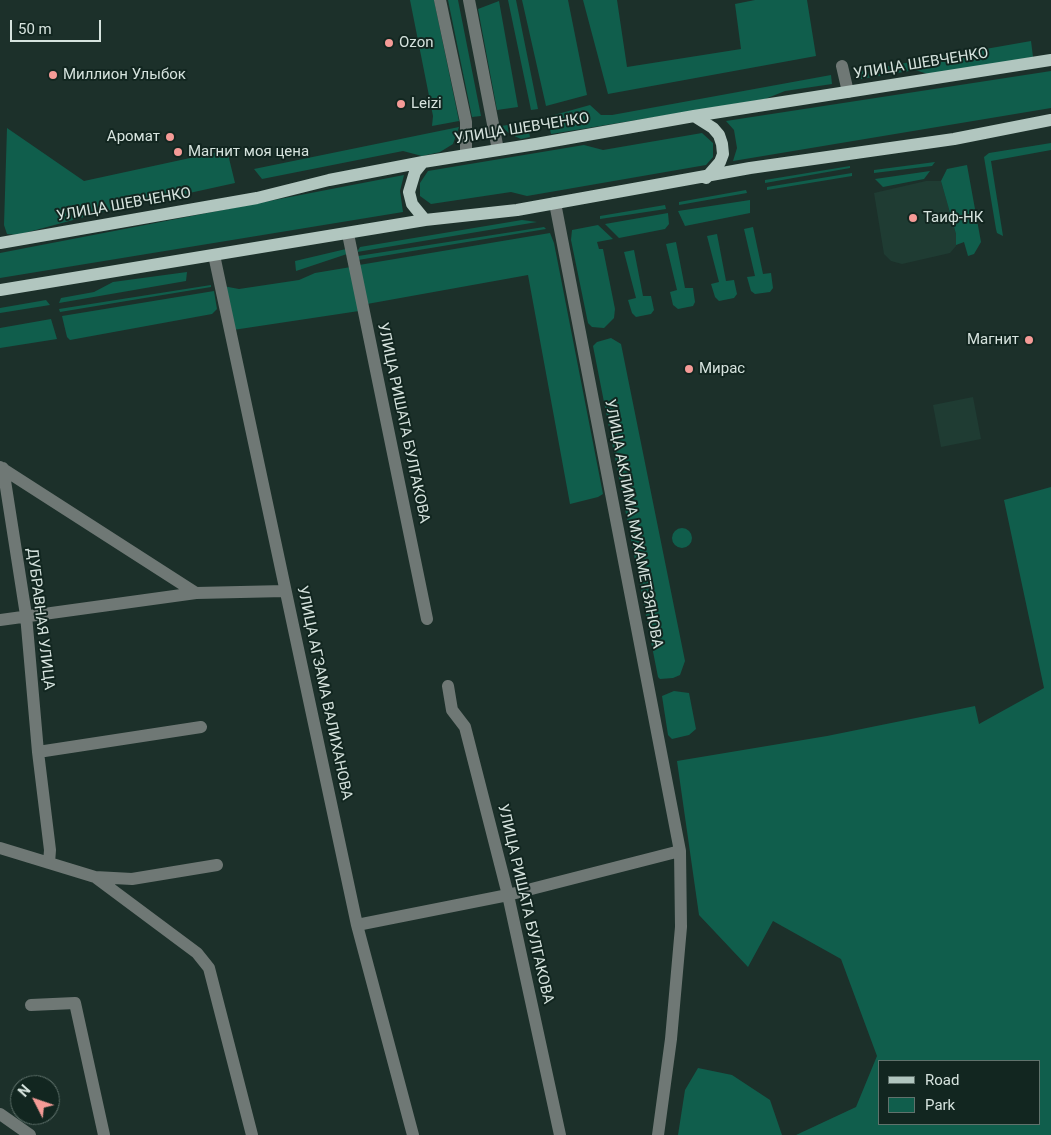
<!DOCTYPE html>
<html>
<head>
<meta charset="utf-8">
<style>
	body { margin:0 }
	#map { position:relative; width:1051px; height:1135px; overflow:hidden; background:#1c302a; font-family:Roboto,sans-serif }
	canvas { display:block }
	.legend { position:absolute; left:878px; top:1060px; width:162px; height:65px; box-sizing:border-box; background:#122620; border:1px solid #60726c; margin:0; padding:6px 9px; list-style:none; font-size:15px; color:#d6e3de }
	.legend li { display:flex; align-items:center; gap:10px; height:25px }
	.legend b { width:25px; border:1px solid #60726c }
	.north { position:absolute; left:10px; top:1075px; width:50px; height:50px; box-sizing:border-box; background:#122620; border:1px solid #60726c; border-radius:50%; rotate:311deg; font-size:14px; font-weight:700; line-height:20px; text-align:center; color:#d6e3de }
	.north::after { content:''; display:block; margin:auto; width:18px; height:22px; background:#f59b97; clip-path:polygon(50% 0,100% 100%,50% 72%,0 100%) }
	.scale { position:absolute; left:10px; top:20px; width:91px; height:22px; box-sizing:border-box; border:2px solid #d6e3de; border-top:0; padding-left:6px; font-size:15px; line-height:18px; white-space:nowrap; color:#d6e3de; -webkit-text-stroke:4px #122620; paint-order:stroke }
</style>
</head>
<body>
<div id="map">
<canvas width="1051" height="1135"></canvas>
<ul class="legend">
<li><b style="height:6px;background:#b1c6bf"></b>Road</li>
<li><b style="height:14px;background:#105e4c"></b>Park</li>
</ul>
<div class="north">N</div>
<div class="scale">50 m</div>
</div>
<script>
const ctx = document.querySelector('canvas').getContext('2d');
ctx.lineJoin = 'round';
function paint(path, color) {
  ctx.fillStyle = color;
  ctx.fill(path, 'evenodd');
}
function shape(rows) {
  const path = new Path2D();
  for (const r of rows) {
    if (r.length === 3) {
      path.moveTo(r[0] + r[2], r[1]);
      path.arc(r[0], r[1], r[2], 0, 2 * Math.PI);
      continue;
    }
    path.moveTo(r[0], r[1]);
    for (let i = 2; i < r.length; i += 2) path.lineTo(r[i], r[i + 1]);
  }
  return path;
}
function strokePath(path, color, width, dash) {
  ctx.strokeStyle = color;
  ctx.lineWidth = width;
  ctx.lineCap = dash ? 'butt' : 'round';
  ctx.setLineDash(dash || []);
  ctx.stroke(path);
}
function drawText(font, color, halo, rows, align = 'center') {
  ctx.font = font + ' Roboto,sans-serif';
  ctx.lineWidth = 4;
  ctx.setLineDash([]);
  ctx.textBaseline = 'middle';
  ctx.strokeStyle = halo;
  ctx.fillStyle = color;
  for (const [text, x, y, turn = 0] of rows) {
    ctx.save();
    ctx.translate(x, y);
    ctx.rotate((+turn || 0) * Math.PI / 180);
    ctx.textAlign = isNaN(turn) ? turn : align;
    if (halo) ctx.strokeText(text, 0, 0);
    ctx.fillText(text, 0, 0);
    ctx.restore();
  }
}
const built = shape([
	[926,181,941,181,956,234,956,246,950,253,902,264,891,261,884,254,874,193],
	[973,397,981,439,941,447,933,405]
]);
const green = shape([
	[410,0,434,0,459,121,432,126,433,116],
	[448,0,458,0,481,116,472,117],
	[508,0,516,0,538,109,531,110],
	[522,0,568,0,587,95,546,106],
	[583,0,617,0,627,67,741,49,735,4,755,0,807,0,816,56,608,94],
	[499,1,518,107,497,110,478,9],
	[1031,41,1033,57,931,75,915,70,861,79,860,71],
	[1051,71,1051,108,733,161,737,148,734,130,726,121],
	[831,75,832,84,785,91,765,99,551,134,547,117,590,105,601,115,612,115],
	[527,122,530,137,521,139,510,134,501,126],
	[459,127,453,144,440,152,422,156,403,151,262,179,254,169],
	[7,128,84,181,227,150,235,183,162,199,132,200,133,204,17,235,7,234,4,225],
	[702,133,713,143,713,157,706,165,527,196,511,192,431,204,420,196,420,183,428,171,584,145,603,150],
	[1051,143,1051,150,991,161,1003,236,997,233,996,229,984,157,989,153],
	[935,162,932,166,874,173,874,170],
	[967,165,981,242,974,254,968,256,964,242,956,245,956,234,941,181,947,169],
	[850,166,850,168,765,183,765,180],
	[930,171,924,179,883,187,875,179],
	[852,173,852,176,767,190,767,187],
	[404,175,400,191,403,212,0,278,0,253],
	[746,190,747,193,679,205,679,202],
	[750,200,750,213,685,226,678,211],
	[665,205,666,209,600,219,600,216],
	[668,213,669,224,665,229,619,238,605,224],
	[522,220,537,222,357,252,360,247],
	[598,225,613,239,597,242,599,249,603,249,615,309,614,318,604,328,592,327,588,323,571,240,572,230],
	[544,227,546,229,358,260,358,256],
	[753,227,763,274,771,273,773,288,770,292,755,294,751,291,747,277,755,276,744,229],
	[550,233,554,243,603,494,598,497,570,504,528,275,367,304,359,265],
	[717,234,726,281,734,280,737,294,734,298,719,301,715,297,711,284,719,282,707,236],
	[676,242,685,288,693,288,695,302,693,306,678,309,673,305,670,292,677,290,666,244],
	[346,249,347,254,296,271,295,261],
	[634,250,643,296,651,296,654,310,651,314,636,317,632,313,628,300,636,298,624,252],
	[351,267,359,311,233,330,223,286,239,289,299,280,315,273],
	[187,272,186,281,59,303,61,298,94,292,113,282],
	[211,285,211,287,60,312,59,309],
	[214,291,217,309,212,314,70,340,67,337,62,316],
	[46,300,50,305,0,313,0,308],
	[51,319,57,339,0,348,0,328],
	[611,338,621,344,685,661,680,675,673,678,660,679,658,677,593,346,597,342],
	[1051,487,1051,1135,796,1135,856,1107,877,1056,841,959,773,921,748,967,699,915,677,761,827,736,975,706,979,724,1044,688,1004,500],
	[880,1061,1040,1061,1040,1124,880,1124],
	[682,538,10],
	[674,691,689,693,696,729,689,735,672,739,668,735,662,696],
	[698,1068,732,1075,770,1100,782,1135,678,1135,685,1090]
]);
const minor = shape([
	[440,0,466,122,466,155],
	[469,0,498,150],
	[842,66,848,92],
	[555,203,680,851,681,927,671,1039,658,1135],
	[348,234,427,619],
	[214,255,357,925,413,1135],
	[0,467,196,593,285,591],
	[3,468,26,615,38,752,50,850,49,863],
	[0,620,196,593],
	[448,686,452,710,465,727,508,895,560,1135],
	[38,752,201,727],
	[0,848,95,877,132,879,217,865],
	[95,877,197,953,209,968,252,1135],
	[357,925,508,895,680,851],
	[31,1005,75,1003,104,1135],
	[0,1114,30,1135]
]);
const major = shape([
	[694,116,713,128,719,135,722,144,723,154,720,162,706,178],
	[423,162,415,172,409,192,412,204,425,220],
	[0,243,257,198,329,180,423,162,536,144,694,116,1051,60],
	[0,290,425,220,517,210,750,168,954,139,1051,120]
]);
const markers = [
	[389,43,5,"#f59b97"],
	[53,75,5,"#f59b97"],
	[401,104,5,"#f59b97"],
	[170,137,5,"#f59b97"],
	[178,152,5,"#f59b97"],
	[913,218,5,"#f59b97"],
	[1029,340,5,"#f59b97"],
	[689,369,5,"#f59b97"]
];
const poiNames = [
	["Ozon",399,43],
	["Миллион Улыбок",63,75],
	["Leizi",411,104],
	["Аромат",160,137,"right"],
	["Магнит моя цена",188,152],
	["Таиф-НК",923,218],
	["Магнит",1019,340,"right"],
	["Мирас",699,369]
];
const streetNames = [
	["УЛИЦА ШЕВЧЕНКО",921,64,-9],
	["УЛИЦА ШЕВЧЕНКО",522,129,-9],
	["УЛИЦА ШЕВЧЕНКО",124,205,-10],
	["УЛИЦА РИШАТА БУЛГАКОВА",403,423,78],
	["УЛИЦА АКЛИМА МУХАМЕТЗЯНОВА",633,524,79],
	["ДУБРАВНАЯ УЛИЦА",40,619,83],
	["УЛИЦА АГЗАМА ВАЛИХАНОВА",324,693,78],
	["УЛИЦА РИШАТА БУЛГАКОВА",525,904,77]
];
paint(built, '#1f3c33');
paint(green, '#105e4c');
strokePath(minor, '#6f7875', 12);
strokePath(major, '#b1c6bf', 12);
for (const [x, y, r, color] of markers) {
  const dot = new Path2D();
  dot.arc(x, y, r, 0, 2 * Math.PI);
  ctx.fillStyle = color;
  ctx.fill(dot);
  strokePath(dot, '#122620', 2);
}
drawText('15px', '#d6e3de', '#122620', poiNames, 'left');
drawText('15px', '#d6e3de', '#122620', streetNames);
</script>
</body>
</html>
